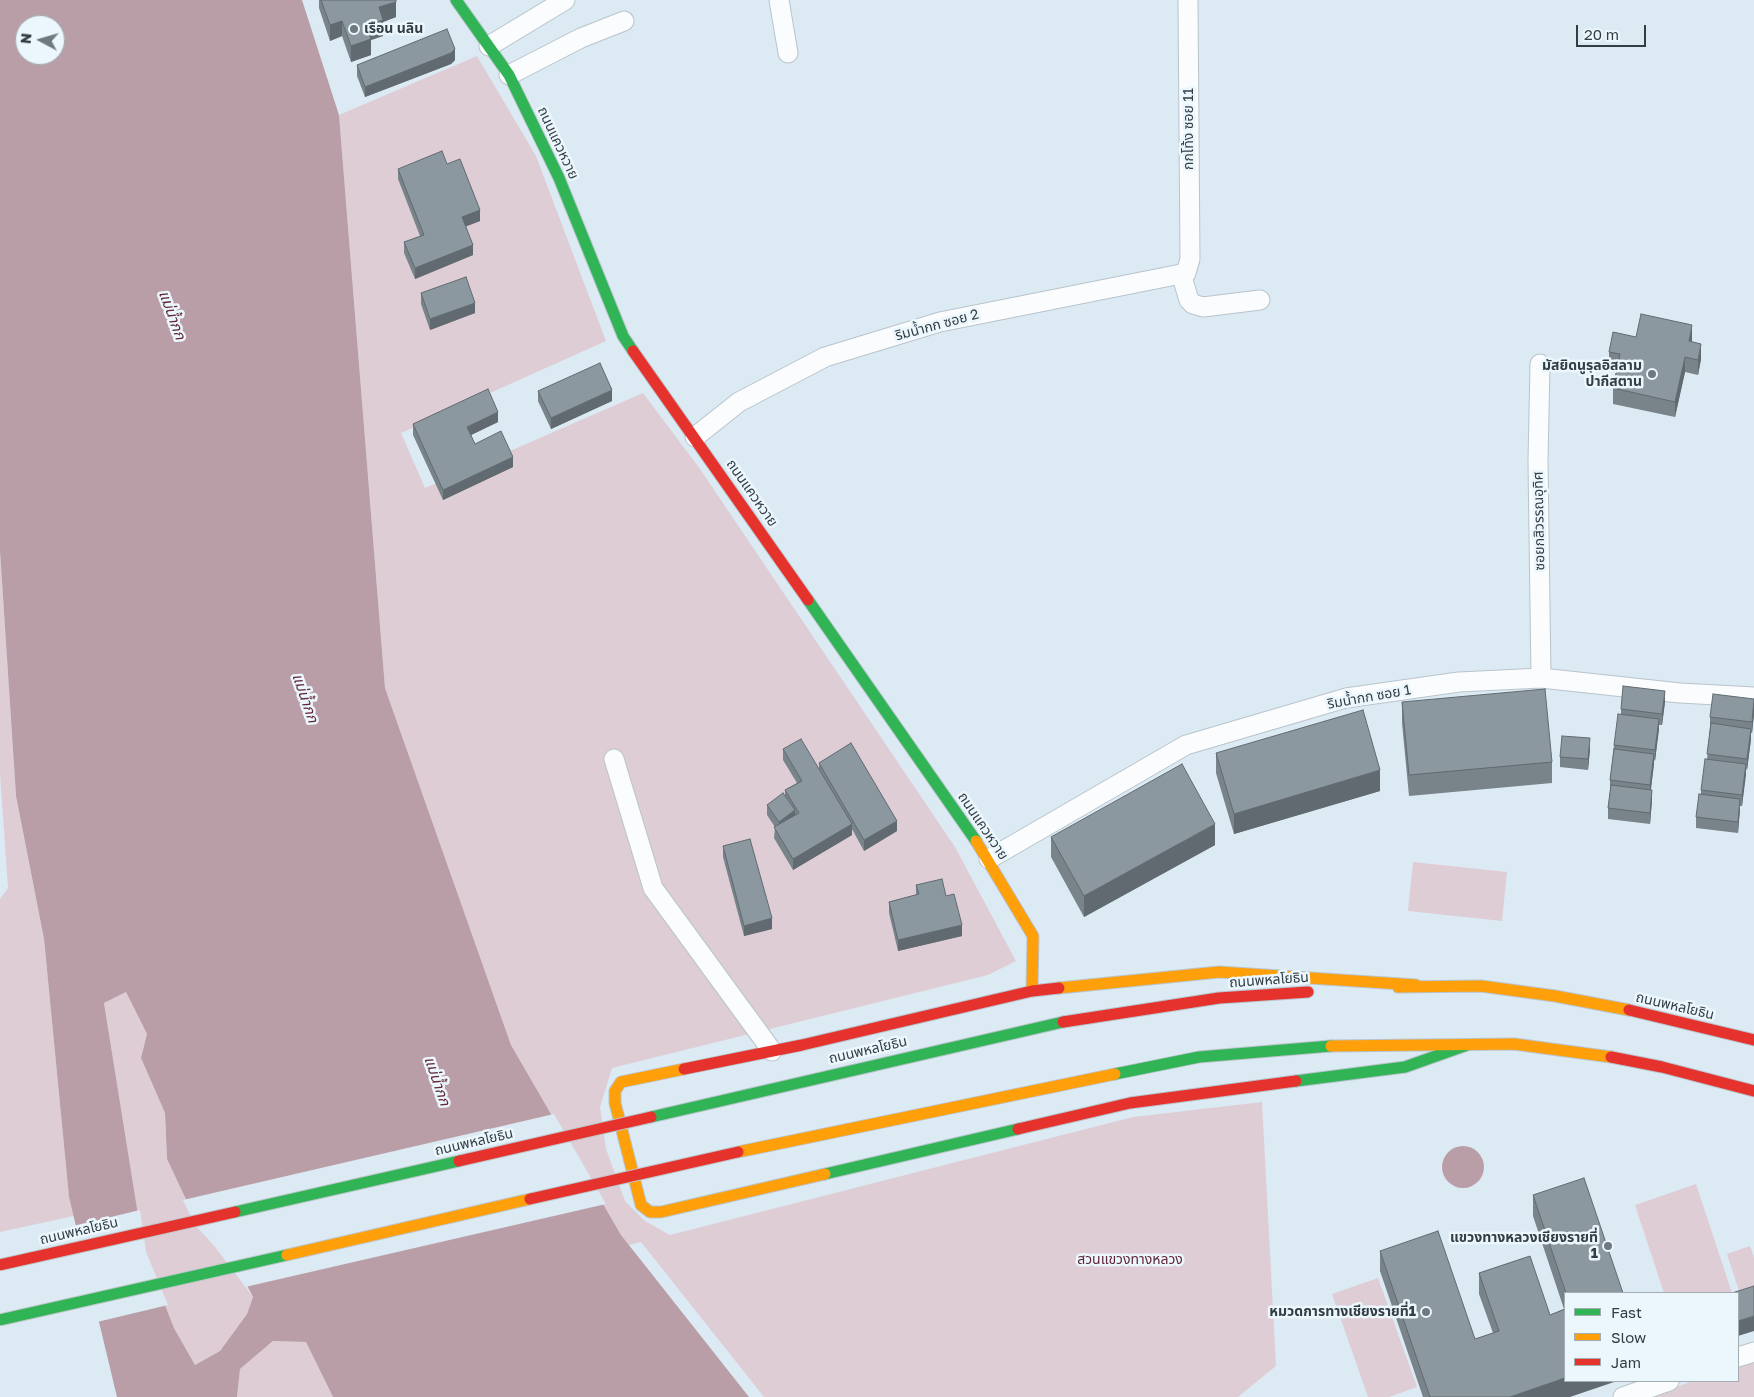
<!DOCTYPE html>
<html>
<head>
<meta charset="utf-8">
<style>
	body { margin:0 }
	#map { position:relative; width:1754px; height:1397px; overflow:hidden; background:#dceaf4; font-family:"Golos Text",sans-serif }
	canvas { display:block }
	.legend { position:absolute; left:1564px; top:1292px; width:175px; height:90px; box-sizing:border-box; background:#ebf6fd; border:1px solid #a1acb3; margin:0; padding:6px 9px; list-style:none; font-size:15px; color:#333d44 }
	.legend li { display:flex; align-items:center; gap:10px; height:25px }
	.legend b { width:25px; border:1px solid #a1acb3 }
	.north { position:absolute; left:15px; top:15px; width:50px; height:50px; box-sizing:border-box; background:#ebf6fd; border:1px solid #a1acb3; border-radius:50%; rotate:276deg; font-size:14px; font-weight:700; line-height:20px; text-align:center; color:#333d44 }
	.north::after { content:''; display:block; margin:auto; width:18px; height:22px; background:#6e7a82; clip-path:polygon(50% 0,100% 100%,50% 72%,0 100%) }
	.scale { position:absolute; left:1576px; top:25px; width:70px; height:22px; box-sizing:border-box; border:2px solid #333d44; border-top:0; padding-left:6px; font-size:15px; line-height:18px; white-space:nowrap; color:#333d44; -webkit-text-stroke:4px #ebf6fd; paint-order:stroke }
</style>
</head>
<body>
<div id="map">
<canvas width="1754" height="1397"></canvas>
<ul class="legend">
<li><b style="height:6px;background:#30b455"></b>Fast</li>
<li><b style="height:6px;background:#ff9f0a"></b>Slow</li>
<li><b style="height:6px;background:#e5322d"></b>Jam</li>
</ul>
<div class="north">N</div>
<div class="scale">20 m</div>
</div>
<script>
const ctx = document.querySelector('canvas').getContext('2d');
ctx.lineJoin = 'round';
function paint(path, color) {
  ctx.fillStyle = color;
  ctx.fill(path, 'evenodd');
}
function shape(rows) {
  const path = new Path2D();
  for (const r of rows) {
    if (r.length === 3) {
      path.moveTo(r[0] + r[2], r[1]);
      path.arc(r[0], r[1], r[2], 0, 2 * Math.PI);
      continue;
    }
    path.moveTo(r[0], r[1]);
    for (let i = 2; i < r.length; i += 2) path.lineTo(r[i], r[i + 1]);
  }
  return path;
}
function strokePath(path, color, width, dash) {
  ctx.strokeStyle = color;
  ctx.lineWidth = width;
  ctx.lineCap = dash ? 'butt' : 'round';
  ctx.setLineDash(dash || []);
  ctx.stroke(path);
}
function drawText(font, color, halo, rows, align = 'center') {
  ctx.font = font + ' "Golos Text","Noto Sans Thai",sans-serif';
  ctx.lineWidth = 5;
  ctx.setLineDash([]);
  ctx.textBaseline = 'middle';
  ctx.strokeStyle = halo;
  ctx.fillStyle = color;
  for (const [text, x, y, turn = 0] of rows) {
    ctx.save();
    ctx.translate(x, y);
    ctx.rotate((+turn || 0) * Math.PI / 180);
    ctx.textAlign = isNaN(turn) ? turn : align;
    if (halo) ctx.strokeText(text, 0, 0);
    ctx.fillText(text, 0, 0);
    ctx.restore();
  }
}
const green = shape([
	[477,56,536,156,606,341,401,433,425,488,643,393,700,469,955,847,1016,961,988,975,612,1068,600,1107,606,1149,625,1201,645,1221,670,1235,1133,1117,1262,1102,1276,1366,1238,1397,764,1397,641,1242,629,1245,621,1235,511,1045,385,688,339,115],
	[0,551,16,796,44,939,69,1197,74,1216,0,1232,0,899,8,888,0,774],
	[1413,862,1507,872,1502,921,1408,911],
	[126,992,147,1034,141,1058,165,1113,167,1159,197,1223,253,1297,247,1314,220,1351,195,1365,174,1328,144,1252,104,1003],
	[1696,1184,1732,1293,1664,1293,1635,1205],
	[1750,1246,1754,1257,1754,1299,1743,1303,1727,1254],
	[1378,1278,1417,1387,1389,1397,1368,1397,1332,1294],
	[273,1341,306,1342,333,1397,237,1397,240,1369],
	[1754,1359,1754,1397,1648,1397,1693,1381,1738,1381,1738,1365]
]);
const water = shape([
	[0,0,302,0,339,115,385,688,511,1045,621,1235,749,1397,333,1397,306,1342,273,1341,240,1369,237,1397,117,1397,69,1197,44,939,16,796,0,551],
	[25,25,55,25,55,55,25,55],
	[126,992,147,1034,141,1058,165,1113,167,1159,197,1223,236,1265,253,1297,247,1314,220,1351,195,1365,174,1328,144,1252,104,1003],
	[1463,1167,21]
]);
const pier = shape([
	[554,1114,606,1204,245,1287,234,1267,195,1225,183,1200],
	[140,1210,146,1252,168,1305,97,1322,73,1226]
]);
const street = shape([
	[779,0,788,53],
	[489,46,565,0],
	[509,75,581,38,624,21],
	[1181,274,1189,300,1193,304,1203,307,1260,300],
	[1540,364,1538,461,1541,678],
	[695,437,739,402,825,357,940,322,1186,273,1190,259,1188,0],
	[614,759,653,888,772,1051],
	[989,859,1186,745,1346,698,1459,682,1541,678,1680,693,1754,697],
	[1738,1357,1754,1352],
	[1623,1397,1669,1381]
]);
const fast = shape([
	[456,0,509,75,559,178,623,336,633,351],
	[808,600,976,841],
	[1115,1074,1199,1057,1331,1046],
	[1296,1081,1405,1067,1467,1045],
	[651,1117,1063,1022],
	[825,1174,1018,1129]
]);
const slow = shape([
	[976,841,1033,936,1032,991],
	[1398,987,1481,986,1555,996,1629,1010],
	[1059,988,1219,972,1416,985],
	[1331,1046,1514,1044,1611,1057],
	[684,1069,621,1082,615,1091,615,1103,641,1205,650,1212,661,1212,825,1174],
	[738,1152,1115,1074]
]);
const jam = shape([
	[633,351,808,600],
	[1629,1010,1754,1040],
	[1063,1022,1219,998,1308,992],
	[1611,1057,1662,1067,1754,1091],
	[684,1069,802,1045,1032,991,1059,988],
	[1018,1129,1130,1103,1296,1081]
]);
const fastBridge = shape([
	[235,1212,459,1161],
	[0,1320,287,1255]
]);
const slowBridge = shape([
	[287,1255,530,1199]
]);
const jamBridge = shape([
	[459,1161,651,1117],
	[530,1199,738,1152],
	[0,1265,235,1212]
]);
const wall = shape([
	[319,0,396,0,396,17,383,22,383,36,371,40,371,55,351,62,342,36,330,41,319,8],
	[455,60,451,64,365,97,357,76,357,65],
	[447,164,480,221,466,226,473,255,415,279,404,253,404,242,420,236,398,179,398,169],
	[421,293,475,313,430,330,421,304],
	[1636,337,1692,342,1701,359,1698,375,1685,372,1675,417,1613,404,1613,388,1617,369,1609,367,1609,352],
	[538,391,612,401,551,429,538,401],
	[498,422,471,435,475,444,513,467,443,500,413,435,413,424],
	[1754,699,1754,714,1752,733,1751,733,1751,739,1747,770,1746,769,1742,806,1740,806,1738,833,1696,828,1696,817,1701,794,1701,790,1707,760,1710,727,1710,717],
	[1402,702,1552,762,1552,783,1409,796,1402,723],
	[1665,702,1662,725,1659,725,1655,761,1654,760,1651,790,1652,800,1650,824,1608,819,1608,808,1610,790,1610,780,1614,745,1621,715,1621,709],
	[783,749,819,769,819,763,897,831,864,851,852,829,852,835,793,870,774,838,775,827,767,815,767,805,785,796,785,790,797,783,783,760],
	[1590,749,1588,770,1560,767,1560,757],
	[1216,753,1380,791,1234,834,1216,773],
	[1051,837,1215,845,1084,917,1051,857],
	[723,846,772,929,744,936,723,857],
	[916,885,946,896,962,936,898,951,889,913,889,902,916,895],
	[1533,1195,1623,1293,1565,1293,1565,1381,1570,1397,1423,1397,1380,1271,1380,1251,1475,1339,1493,1333,1479,1294,1479,1273,1550,1315,1564,1309,1533,1216]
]);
const shadedWall = shape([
	[396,2,396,17,383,22,383,36,371,40,371,55,351,62,351,46,379,7],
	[342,21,342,36,330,41,330,25],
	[455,49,455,60,451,64,365,97,365,87],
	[480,210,480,221,462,228,462,217],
	[473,245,473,255,415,279,415,268],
	[475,303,475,313,430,330,430,319],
	[1692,325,1692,341,1689,357,1689,341],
	[1701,344,1701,359,1698,375,1698,360],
	[1685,357,1685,372,1675,417,1675,402],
	[612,390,612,401,551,429,551,418],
	[498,412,498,422,467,437,467,427],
	[513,457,513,467,443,500,443,490],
	[1665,691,1665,702,1662,725,1662,714],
	[1754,703,1754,714,1752,733,1752,722],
	[1659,719,1659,730,1655,761,1655,750],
	[1751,729,1751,739,1747,770,1747,759],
	[1590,738,1590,749,1588,770,1588,759],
	[1654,754,1654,765,1650,795,1650,785],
	[1746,764,1746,775,1742,806,1742,795],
	[1380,770,1380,791,1234,834,1234,814],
	[1652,790,1652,800,1650,824,1650,813],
	[1740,799,1740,810,1738,833,1738,822],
	[795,810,795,821,779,833,779,822],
	[897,821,897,831,864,851,864,840],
	[852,824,852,835,793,870,793,859],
	[1215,824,1215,845,1084,917,1084,896],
	[772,918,772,929,744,936,744,926],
	[962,925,962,936,898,951,898,940],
	[1754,1316,1754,1331,1738,1336,1738,1321],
	[1565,1378,1565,1381,1617,1381,1570,1397,1510,1397]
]);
const building = shape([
	[321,0,396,0,396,2,379,7,383,20,366,26,371,39,351,46,342,21,330,25,321,0],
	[447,29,455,49,451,53,365,87,357,65,447,29],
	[442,151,447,164,460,159,480,210,462,217,473,245,415,268,404,242,424,235,398,169,442,151],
	[466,277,475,303,430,319,421,293,466,277],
	[1641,314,1692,325,1689,341,1701,344,1698,360,1685,357,1675,402,1613,388,1620,354,1609,352,1613,332,1636,337,1641,314],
	[600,363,612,390,551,418,538,391,600,363],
	[488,389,498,412,467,427,475,444,501,431,513,457,443,490,413,424,488,389],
	[1623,686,1665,691,1662,714,1621,709,1623,686],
	[1545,689,1552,762,1409,775,1402,702,1545,689],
	[1713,694,1754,699,1752,722,1710,717,1713,694],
	[1363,710,1380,770,1234,814,1216,753,1363,710],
	[1618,714,1659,719,1655,750,1614,745,1618,714],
	[1711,723,1751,729,1747,759,1707,754,1711,723],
	[1562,736,1590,738,1588,759,1560,757,1562,736],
	[801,739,852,824,793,859,774,827,799,813,785,790,802,781,783,749,801,739],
	[851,743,897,821,864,840,819,763,851,743],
	[1614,749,1654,754,1650,785,1610,780,1614,749],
	[1705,759,1746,764,1742,795,1701,790,1705,759],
	[1182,764,1215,824,1084,896,1051,837,1182,764],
	[1611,785,1652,790,1650,813,1608,808,1611,785],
	[783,793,795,810,779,822,767,805,783,793],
	[1699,794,1740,799,1738,822,1696,817,1699,794],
	[750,839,772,918,744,926,723,846,750,839],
	[942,879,946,896,954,894,962,925,898,940,889,902,919,894,916,885,942,879],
	[1584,1178,1623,1293,1566,1293,1533,1195,1584,1178],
	[1438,1231,1475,1339,1499,1331,1479,1273,1530,1256,1550,1315,1565,1309,1565,1378,1510,1397,1430,1397,1380,1251,1438,1231],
	[1754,1286,1754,1316,1738,1321,1738,1293,1732,1293,1754,1286]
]);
const markers = [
	[354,29,5,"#6e7a82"],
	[1652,374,5,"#6e7a82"],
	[1608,1246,5,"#6e7a82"],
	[1426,1312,5,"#6e7a82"]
];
const poiNames = [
	["เรือน นลิน",364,29,"left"],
	["มัสยิดนูรุลอิสลาม",1642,366],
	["ปากีสตาน",1642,382],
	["แขวงทางหลวงเชียงรายที่",1598,1238],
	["1",1598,1254],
	["หมวดการทางเชียงรายที่1",1416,1312]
];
const streetNames = [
	["กกโท้ง ซอย 11",1189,129,-90],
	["ถนนแควหวาย",558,143,65],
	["ริมน้ำกก ซอย 2",937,325,-15],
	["ถนนแควหวาย",752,493,55],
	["ซอยกสิวรรณอุทิศ",1539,521,-91],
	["ริมน้ำกก ซอย 1",1369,697,-10],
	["ถนนแควหวาย",983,826,56],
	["ถนนพหลโยธิน",1269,980,-4],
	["ถนนพหลโยธิน",1675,1006,13],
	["ถนนพหลโยธิน",868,1050,-13],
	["ถนนพหลโยธิน",474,1142,-13],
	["ถนนพหลโยธิน",79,1231,-13]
];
const parkNames = [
	["สวนแขวงทางหลวง",1130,1260]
];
const waterNames = [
	["แม่น้ำกก",172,315,70],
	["แม่น้ำกก",305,698,71],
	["แม่น้ำกก",437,1081,71]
];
paint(green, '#dfcdd6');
paint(water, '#ba9ea7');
paint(pier, '#dceaf4');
strokePath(street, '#b9c4cc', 21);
strokePath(fast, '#b9c4cc', 13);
strokePath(slow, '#b9c4cc', 13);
strokePath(jam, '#b9c4cc', 13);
strokePath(street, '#fafcfd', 19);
strokePath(fast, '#30b455', 11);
strokePath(slow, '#ff9f0a', 11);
strokePath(jam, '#e5322d', 11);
strokePath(fastBridge, '#bec6cb', 13, []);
strokePath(slowBridge, '#bec6cb', 13, []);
strokePath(jamBridge, '#bec6cb', 13, []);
strokePath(fastBridge, '#30b455', 11);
strokePath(slowBridge, '#ff9f0a', 11);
strokePath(jamBridge, '#e5322d', 11);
paint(wall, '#78838a');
paint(shadedWall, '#616a70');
paint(building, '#8b98a0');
strokePath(building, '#616a70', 1);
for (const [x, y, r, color] of markers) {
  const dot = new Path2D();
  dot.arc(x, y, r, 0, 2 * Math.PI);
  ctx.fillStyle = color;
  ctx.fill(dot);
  strokePath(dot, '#ebf6fd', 2);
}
drawText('bold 14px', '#333d44', '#ebf6fd', poiNames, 'right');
drawText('14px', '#333d44', '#ebf6fd', streetNames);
drawText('14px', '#612736', '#ebf6fd', parkNames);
drawText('italic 15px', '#622736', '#ebf6fd', waterNames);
</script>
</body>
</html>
